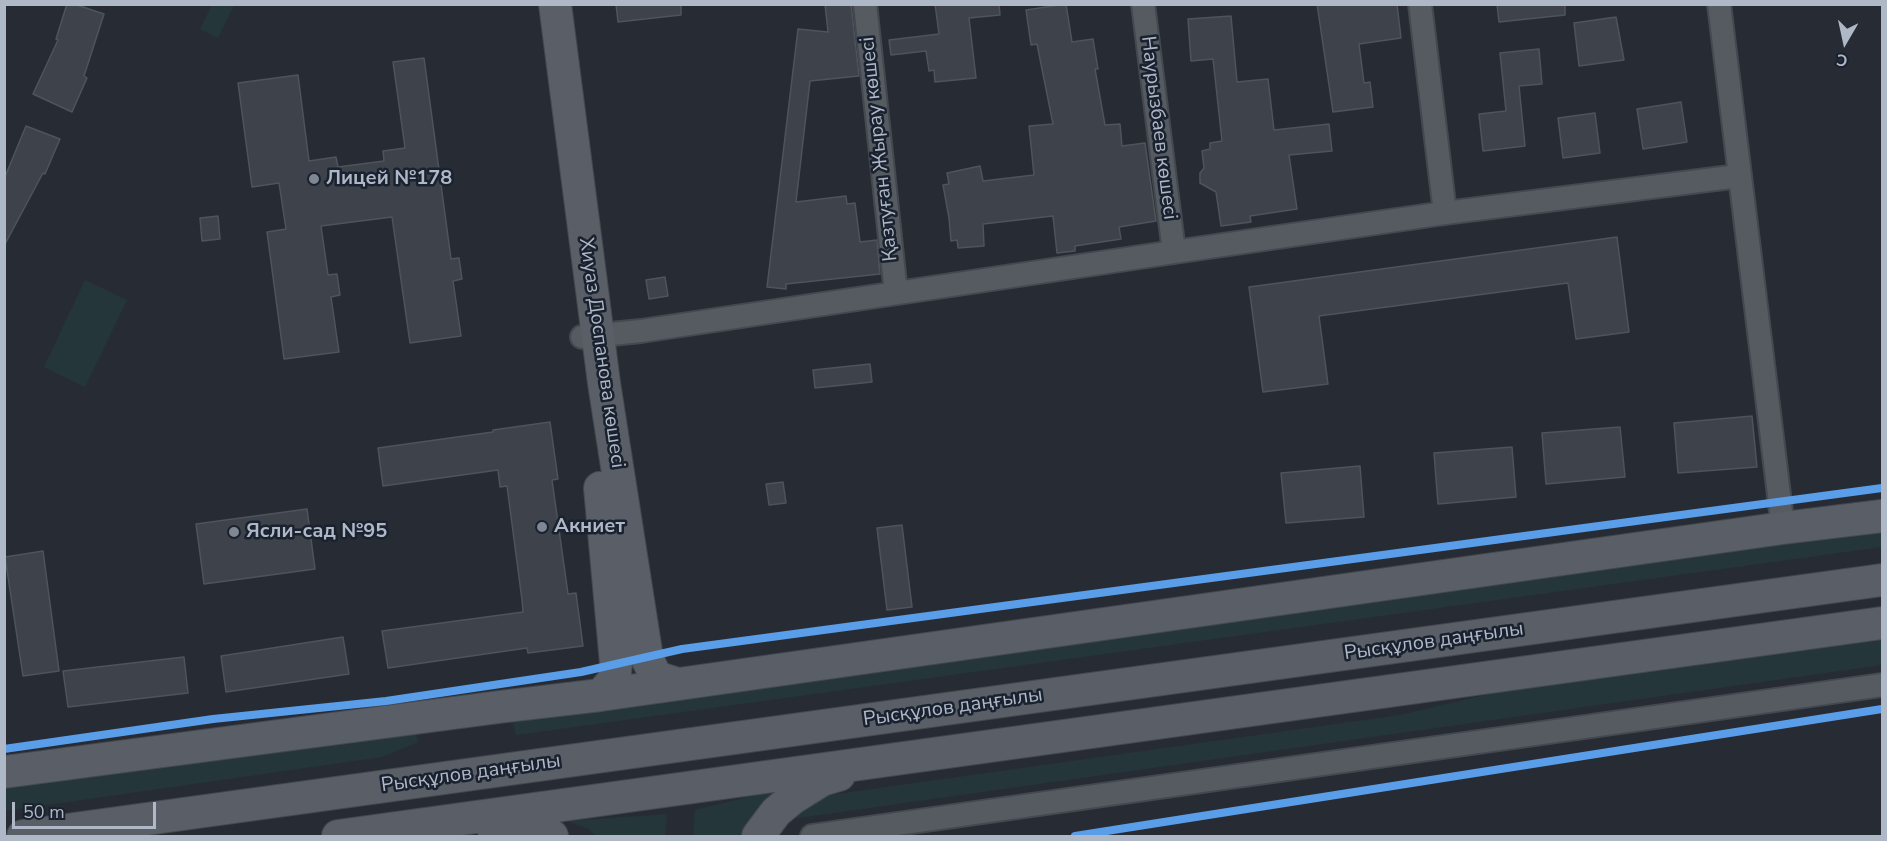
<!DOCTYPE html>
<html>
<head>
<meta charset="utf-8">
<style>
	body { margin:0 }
	#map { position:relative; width:1887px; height:841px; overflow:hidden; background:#272c34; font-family:"Nunito Sans",sans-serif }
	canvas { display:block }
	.frame { position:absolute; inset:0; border:6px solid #afb8c7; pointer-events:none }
	.north { position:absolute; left:1815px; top:12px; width:60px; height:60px; -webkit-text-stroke:4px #1a222f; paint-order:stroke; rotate:189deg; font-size:16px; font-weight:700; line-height:24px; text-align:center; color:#afb8c7 }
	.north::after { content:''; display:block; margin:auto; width:21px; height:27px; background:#afb8c7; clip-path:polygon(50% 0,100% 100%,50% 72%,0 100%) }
	.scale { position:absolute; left:12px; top:802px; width:144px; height:27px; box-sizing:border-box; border:3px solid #afb8c7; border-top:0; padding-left:8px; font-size:18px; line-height:21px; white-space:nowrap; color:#afb8c7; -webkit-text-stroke:4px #1a222f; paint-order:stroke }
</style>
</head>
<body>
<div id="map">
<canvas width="1887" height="841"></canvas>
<div class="frame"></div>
<div class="north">С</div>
<div class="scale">50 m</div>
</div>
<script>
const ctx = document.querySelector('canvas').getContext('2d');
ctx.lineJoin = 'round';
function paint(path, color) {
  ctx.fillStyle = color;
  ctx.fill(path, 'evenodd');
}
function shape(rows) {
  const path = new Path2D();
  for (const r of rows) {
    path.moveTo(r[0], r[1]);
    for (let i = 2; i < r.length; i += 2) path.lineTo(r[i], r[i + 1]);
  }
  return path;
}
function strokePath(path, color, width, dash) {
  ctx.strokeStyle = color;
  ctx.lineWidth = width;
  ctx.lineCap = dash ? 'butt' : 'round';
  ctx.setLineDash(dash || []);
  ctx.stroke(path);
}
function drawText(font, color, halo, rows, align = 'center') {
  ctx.font = font + ' "Nunito Sans",sans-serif';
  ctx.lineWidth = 5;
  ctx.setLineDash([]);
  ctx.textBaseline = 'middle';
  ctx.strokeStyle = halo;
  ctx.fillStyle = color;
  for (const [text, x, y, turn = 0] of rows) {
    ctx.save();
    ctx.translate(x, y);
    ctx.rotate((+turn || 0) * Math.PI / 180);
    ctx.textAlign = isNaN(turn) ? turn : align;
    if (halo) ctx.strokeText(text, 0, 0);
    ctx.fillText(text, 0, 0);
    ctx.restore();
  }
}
const green = shape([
	[212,5,234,5,218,38,200,29],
	[85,280,127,300,85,387,44,367],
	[1882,524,1882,547,516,735,511,714],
	[1882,637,1882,665,791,819,815,797,1400,715,1523,686],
	[415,725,418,742,382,757,5,811,4,783],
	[796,785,749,836,693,836,695,810],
	[667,814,665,836,596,836,589,829,567,821]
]);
const building = shape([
	[67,4,74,4,104,14,84,76,87,78,72,112,33,94,58,40,56,39,67,4],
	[616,4,681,4,681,15,618,22,616,4],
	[825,4,851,4,859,76,810,81,796,202,846,196,847,204,855,203,860,242,877,240,880,274,786,284,786,289,767,287,798,29,828,32,825,4],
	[935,4,999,4,1000,15,969,18,976,78,935,82,934,70,929,71,926,51,891,55,889,40,939,34,935,4],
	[1066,4,1072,42,1093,39,1098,69,1095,69,1105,125,1120,124,1122,146,1145,143,1156,221,1119,227,1121,239,1075,246,1075,251,1057,253,1053,216,983,224,984,246,958,248,957,240,951,241,949,218,943,185,949,184,947,173,980,166,983,181,1034,175,1029,126,1053,124,1037,44,1031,45,1026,10,1066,4],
	[1317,4,1397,4,1401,38,1359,44,1364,83,1370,82,1373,107,1333,112,1317,4],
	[1497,4,1565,4,1565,15,1499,22,1497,4],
	[1231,16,1237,82,1268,79,1274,130,1329,124,1332,151,1289,155,1297,209,1250,216,1251,222,1221,226,1216,192,1200,183,1200,173,1204,168,1202,151,1210,149,1210,143,1222,141,1213,59,1191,61,1188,19,1231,16],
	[1616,17,1624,60,1579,66,1574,23,1616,17],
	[1539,49,1542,84,1519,86,1525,146,1483,151,1479,114,1506,111,1500,53,1539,49],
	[424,58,451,259,459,258,462,279,453,281,461,336,410,343,392,217,321,226,328,275,337,274,340,295,331,297,339,352,284,359,267,232,286,229,279,183,252,187,238,83,298,75,309,161,336,157,338,167,384,161,383,151,405,148,393,62,424,58],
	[1681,102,1687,142,1643,149,1637,109,1681,102],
	[1595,113,1600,153,1563,158,1558,118,1595,113],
	[26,126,60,139,45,174,43,173,4,246,4,179,26,126],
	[218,216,220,239,202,241,200,218,218,216],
	[1617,237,1629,332,1576,339,1568,283,1319,316,1328,384,1263,392,1249,287,1617,237],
	[665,277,668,296,649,299,646,280,665,277],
	[870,364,872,382,815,388,813,370,870,364],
	[1752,416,1757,467,1678,473,1674,423,1752,416],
	[550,422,558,479,552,480,568,594,576,593,583,646,528,653,527,648,388,668,382,631,523,612,522,600,507,486,500,487,498,470,383,486,378,448,493,432,493,430,550,422],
	[1620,427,1625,477,1546,484,1542,433,1620,427],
	[1512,447,1516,497,1438,504,1434,453,1512,447],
	[1360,466,1364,517,1286,523,1281,473,1360,466],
	[783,482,786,503,769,505,766,484,783,482],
	[307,509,315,569,204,584,196,524,307,509],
	[902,525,912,607,887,610,877,528,902,525],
	[43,551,59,671,23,676,5,557,43,551],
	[343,637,349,674,226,692,221,656,343,637],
	[184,657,188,693,68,707,63,671,184,657]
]);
const street = shape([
	[865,4,896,293],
	[1143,4,1174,252],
	[1420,4,1445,213],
	[1719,4,1783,528],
	[582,337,641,331,1174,252,1445,213,1739,176],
	[812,836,1882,685]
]);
const secondary = shape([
	[555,4,604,383,647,658,656,677,677,684],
	[600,488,616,663,614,680,601,695],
	[4,772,499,707,601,695,1783,528,1882,516],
	[493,828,520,828,552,836],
	[23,836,1882,580],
	[338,836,1882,623],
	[758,836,776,812,793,798,822,780,839,775]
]);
const cycleway = shape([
	[4,749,213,719,386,701,581,672,682,649,1882,488],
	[1075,836,1882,709]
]);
const markers = [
	[314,179,6,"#7f8794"],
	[542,527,6,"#7f8794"],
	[234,532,6,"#7f8794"]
];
const streetNames = [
	["Наурызбаев көшесі",1158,128,83],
	["Қазтуған Жырау көшесі",880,149,-96],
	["Хиуаз Доспанова көшесі",601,353,82],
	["Рысқұлов даңғылы",1434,642,-8],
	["Рысқұлов даңғылы",953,708,-8],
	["Рысқұлов даңғылы",471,774,-8]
];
const poiNames = [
	["Лицей №178",326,179],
	["Акниет",554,527],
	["Ясли-сад №95",246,532]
];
paint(green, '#24363a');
paint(building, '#3e434b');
strokePath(building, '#4e545c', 1.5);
strokePath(street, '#44484f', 26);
strokePath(secondary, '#44484f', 34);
strokePath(street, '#565b62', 22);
strokePath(secondary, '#5a5f67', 32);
strokePath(cycleway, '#5a9eea', 8);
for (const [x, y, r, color] of markers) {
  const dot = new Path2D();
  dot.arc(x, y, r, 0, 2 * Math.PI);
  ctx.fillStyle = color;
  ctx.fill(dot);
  strokePath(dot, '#1a222f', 2);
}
drawText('20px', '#afb8c7', '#1a222f', streetNames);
drawText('bold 20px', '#afb8c7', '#1a222f', poiNames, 'left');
</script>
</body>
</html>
